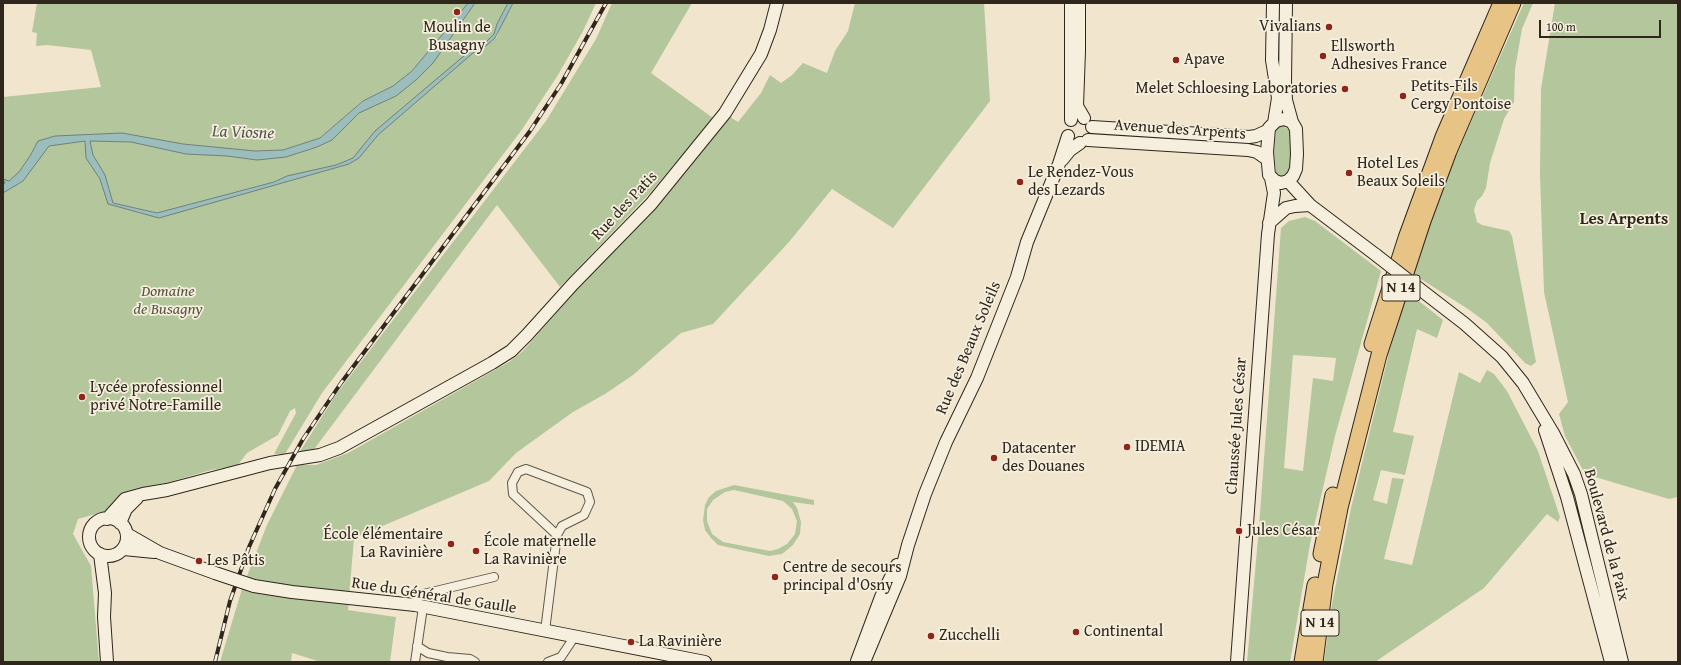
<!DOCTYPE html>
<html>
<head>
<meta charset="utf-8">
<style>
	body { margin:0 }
	#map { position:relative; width:1681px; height:665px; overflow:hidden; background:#f1e6cd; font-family:"Gentium Book Plus",serif }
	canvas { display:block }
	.frame { position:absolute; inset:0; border:4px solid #2f261c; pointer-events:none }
	.scale { position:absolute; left:1539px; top:20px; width:122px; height:18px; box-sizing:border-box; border:2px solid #2f261c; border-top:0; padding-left:5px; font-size:12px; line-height:14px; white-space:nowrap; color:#2f261c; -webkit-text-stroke:3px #f6efde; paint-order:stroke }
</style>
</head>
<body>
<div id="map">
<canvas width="1681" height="665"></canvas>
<div class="frame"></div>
<div class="scale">100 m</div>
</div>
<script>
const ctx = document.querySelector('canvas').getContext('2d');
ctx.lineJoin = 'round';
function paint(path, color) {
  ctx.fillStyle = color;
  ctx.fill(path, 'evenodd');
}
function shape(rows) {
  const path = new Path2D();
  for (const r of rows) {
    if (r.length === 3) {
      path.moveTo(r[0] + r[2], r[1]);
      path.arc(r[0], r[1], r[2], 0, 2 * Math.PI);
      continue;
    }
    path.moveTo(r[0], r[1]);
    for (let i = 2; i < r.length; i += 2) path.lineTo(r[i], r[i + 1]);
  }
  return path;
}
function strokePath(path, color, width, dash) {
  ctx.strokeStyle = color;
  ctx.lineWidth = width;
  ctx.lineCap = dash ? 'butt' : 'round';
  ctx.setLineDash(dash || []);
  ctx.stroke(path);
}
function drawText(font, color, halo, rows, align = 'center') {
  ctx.font = font + ' "Gentium Book Plus",serif';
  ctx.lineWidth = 3.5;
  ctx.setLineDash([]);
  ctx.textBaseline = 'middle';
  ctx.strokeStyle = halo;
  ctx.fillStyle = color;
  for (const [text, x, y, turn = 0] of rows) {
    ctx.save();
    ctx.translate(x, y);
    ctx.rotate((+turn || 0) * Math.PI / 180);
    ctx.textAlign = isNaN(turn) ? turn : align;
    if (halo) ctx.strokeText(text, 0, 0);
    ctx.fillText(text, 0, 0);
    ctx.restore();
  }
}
const green = shape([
	[37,3,468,3,416,67,394,86,363,101,320,138,283,150,255,151,259,156,313,144,355,112,395,91,455,31,475,3,508,3,497,24,494,34,486,42,476,48,492,41,497,37,501,25,513,3,596,3,583,31,558,75,521,131,322,393,285,454,274,454,296,413,295,408,290,411,278,435,247,453,237,466,211,470,166,483,135,489,118,498,106,511,78,519,73,534,91,566,99,662,3,662,3,97,101,87,91,50,47,45,36,46,37,33,32,32],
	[612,3,692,3,651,73,713,118,651,192,560,287,497,205,312,452,299,453,337,393,546,121,596,39],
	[855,3,984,3,990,101,893,228,832,189,789,242,713,324,681,333,633,375,605,394,573,412,516,453,489,481,354,538,348,610,396,617,390,662,321,662,292,653,291,662,220,662,242,589,267,525,297,465,316,465,348,453,509,362,523,351,581,285,663,200,730,117,738,122,761,93,770,75,781,83,792,75,803,63,827,73,835,51,848,31],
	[1524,3,1533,3,1522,29,1515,69,1514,102,1504,119,1490,163,1486,188,1482,196,1477,201,1474,210,1477,222,1482,225,1509,231,1512,236,1536,362,1531,366,1525,363,1487,323,1468,309,1413,274,1423,242,1455,158],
	[1555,3,1678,3,1678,497,1669,499,1585,474,1565,436,1559,414,1568,402,1544,292,1540,174,1541,89],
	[1283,126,1289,130,1291,136,1291,158,1290,169,1287,173,1281,176,1276,173,1274,152,1276,130,1279,127],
	[1305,217,1315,221,1381,271,1335,436,1310,544,1290,662,1247,662,1259,527,1281,228,1289,221],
	[1293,355,1336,358,1333,381,1313,378,1303,471,1284,468],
	[1410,294,1443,320,1437,338,1417,329,1393,432,1414,436,1405,475,1381,470,1373,500,1387,504,1392,478,1404,479,1384,559,1412,565,1459,372,1480,383,1487,370,1494,374,1507,391,1538,451,1560,517,1558,522,1547,514,1484,588,1375,662,1324,662,1332,604,1351,508,1389,353,1406,298],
	[734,485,814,500,814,505,793,502,797,508,801,522,800,534,793,545,782,554,769,556,718,545,711,538,705,530,703,520,705,505,709,497,716,491],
	[734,490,783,501,792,509,797,521,795,534,787,544,778,549,770,551,723,542,712,534,707,521,707,509,713,500,725,492]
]);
const water = shape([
	[468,3,475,3,433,63,416,80,396,96,359,113,332,140,317,147,286,157,257,160,227,156,186,154,131,142,90,141,93,155,105,175,113,203,157,213,274,182,287,176,336,165,353,158,375,131,472,49,486,42,494,34,497,24,508,3,513,3,495,38,487,45,473,53,378,135,359,158,349,164,159,218,108,204,100,179,86,158,85,141,49,146,23,181,3,193,3,184,5,183,3,179,9,181,19,172,30,156,38,141,55,136,122,133,183,144,255,151,283,150,320,138,363,101,393,86,412,71,452,23,468,3]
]);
const street = shape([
	[415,605,419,595,494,577],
	[545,631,557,535,513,494,512,483,518,472,526,469,587,492,590,502,584,515,562,526,557,535],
	[417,646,428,653,447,657,470,659,475,662],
	[415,662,423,607],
	[548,662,561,657,575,636]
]);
const secondary = shape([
	[1071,3,1071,120],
	[1079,3,1079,51,1077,106,1084,118],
	[1273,3,1272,60,1278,98,1274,123],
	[1286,3,1285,82,1286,100,1292,122],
	[1284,119,1292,122,1296,129,1297,154,1296,169,1293,176,1288,181,1281,183,1275,181,1269,175,1267,152,1269,128,1276,121,1284,119],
	[1092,127,1249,137,1256,136,1269,130],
	[1088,140,1248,150,1257,152,1267,159],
	[1062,160,1070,150,1080,143],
	[1288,181,1310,205,1376,255],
	[1269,223,1286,208,1295,206,1310,205],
	[1408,280,1465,324,1502,357,1523,383,1553,433,1574,474,1581,494,1622,662],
	[1545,430,1567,497,1611,662],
	[108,537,19],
	[107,519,125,499,143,494,167,490,270,463,320,455,339,448,492,363,511,351,527,335,573,284,651,204,725,113,761,54,770,30,777,3],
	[120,523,126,509,137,498],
	[127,534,160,553,215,573],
	[124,549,154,552],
	[100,554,105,593,104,617,107,662],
	[254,586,292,592,415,605,705,662],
	[857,661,881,597,897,565],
	[864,662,900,576,908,545,925,494,946,442,977,378,1002,315,1017,277,1027,242,1059,164,1068,136],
	[1237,662,1268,234,1274,193,1271,178]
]);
const highway = shape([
	[1372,344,1406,238,1443,137,1501,3],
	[1321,554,1333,495],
	[1302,662,1315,585],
	[1315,662,1325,584,1340,508,1379,355,1423,221,1449,151,1513,3]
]);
const rail = shape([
	[215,662,230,601,249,547,275,489,303,439,341,383,530,131,561,84,606,3]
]);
const secondaryBridge = shape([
	[1376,255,1408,280],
	[215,573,254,586]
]);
const markers = [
	[457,12,4,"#8f2418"],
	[1329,27,4,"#8f2418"],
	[1323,56,4,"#8f2418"],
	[1176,60,4,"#8f2418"],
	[1345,89,4,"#8f2418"],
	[1403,96,4,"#8f2418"],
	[1349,173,4,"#8f2418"],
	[1020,182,4,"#8f2418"],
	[82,397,4,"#8f2418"],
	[1127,447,4,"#8f2418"],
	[994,458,4,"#8f2418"],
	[1239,531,4,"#8f2418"],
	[451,544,4,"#8f2418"],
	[476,551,4,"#8f2418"],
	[199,561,4,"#8f2418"],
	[775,577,4,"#8f2418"],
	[1076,632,4,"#8f2418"],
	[931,636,4,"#8f2418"],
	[631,642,4,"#8f2418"]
];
const shields = [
	[1401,288,38],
	[1320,623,38]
];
const shieldNames = [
	["N 14",1401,288],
	["N 14",1320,623]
];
const poiNames = [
	["Vivalians",1321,27,"right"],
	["Moulin de",457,28,"center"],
	["Busagny",457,46,"center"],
	["Ellsworth",1331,47],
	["Adhesives France",1331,65],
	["Apave",1184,60],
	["Petits-Fils",1411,87],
	["Cergy Pontoise",1411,105],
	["Melet Schloesing Laboratories",1337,89,"right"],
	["Hotel Les",1357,164],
	["Beaux Soleils",1357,182],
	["Le Rendez-Vous",1028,173],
	["des Lezards",1028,191],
	["Lycée professionnel",90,388],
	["privé Notre-Famille",90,406],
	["IDEMIA",1135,447],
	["Datacenter",1002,449],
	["des Douanes",1002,467],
	["Jules César",1247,531],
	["École élémentaire",443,535,"right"],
	["La Ravinière",443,553,"right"],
	["École maternelle",484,542],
	["La Ravinière",484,560],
	["Les Pâtis",207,561],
	["Centre de secours",783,568],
	["principal d'Osny",783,586],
	["Continental",1084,632],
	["Zucchelli",939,636],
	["La Ravinière",639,642]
];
const streetNames = [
	["Avenue des Arpents",1180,130,4],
	["Rue des Patis",625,206,-47],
	["Rue des Beaux Soleils",969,348,-67],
	["Chaussée Jules César",1237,426,-86],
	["Boulevard de la Paix",1606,535,75],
	["Rue du Général de Gaulle",434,596,9]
];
const parkNames = [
	["Domaine",168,292],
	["de Busagny",168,310]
];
const waterNames = [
	["La Viosne",243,133,2]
];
const neighbourhoodNames = [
	["Les Arpents",1624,220]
];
paint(green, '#b4c69c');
paint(water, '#9bbebc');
strokePath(water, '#70817c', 1);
strokePath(street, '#605648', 10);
strokePath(secondary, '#2f261c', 14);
strokePath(highway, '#2f261c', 17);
strokePath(street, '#f6efde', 8);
strokePath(secondary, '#f6efde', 12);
strokePath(highway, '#e8c386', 15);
strokePath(rail, '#2f261c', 4);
strokePath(rail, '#f6efde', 2.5, [8]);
strokePath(secondaryBridge, '#2f261c', 14, []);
strokePath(secondaryBridge, '#f6efde', 12);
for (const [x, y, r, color] of markers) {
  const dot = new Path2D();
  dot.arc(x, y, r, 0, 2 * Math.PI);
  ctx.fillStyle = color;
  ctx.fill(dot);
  strokePath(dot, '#f6efde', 1.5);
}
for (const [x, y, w] of shields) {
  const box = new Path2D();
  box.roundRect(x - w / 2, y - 13, w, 26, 3);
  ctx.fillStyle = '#f6efde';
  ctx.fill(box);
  strokePath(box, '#2f261c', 1);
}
drawText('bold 15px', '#2f261c', null, shieldNames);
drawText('16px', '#2f261c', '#f6efde', poiNames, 'left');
drawText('16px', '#2f261c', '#f6efde', streetNames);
drawText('italic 16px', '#575642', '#f6efde', parkNames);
drawText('italic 17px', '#4f544c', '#f6efde', waterNames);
drawText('bold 17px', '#2f261c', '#f6efde', neighbourhoodNames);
</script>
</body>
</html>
